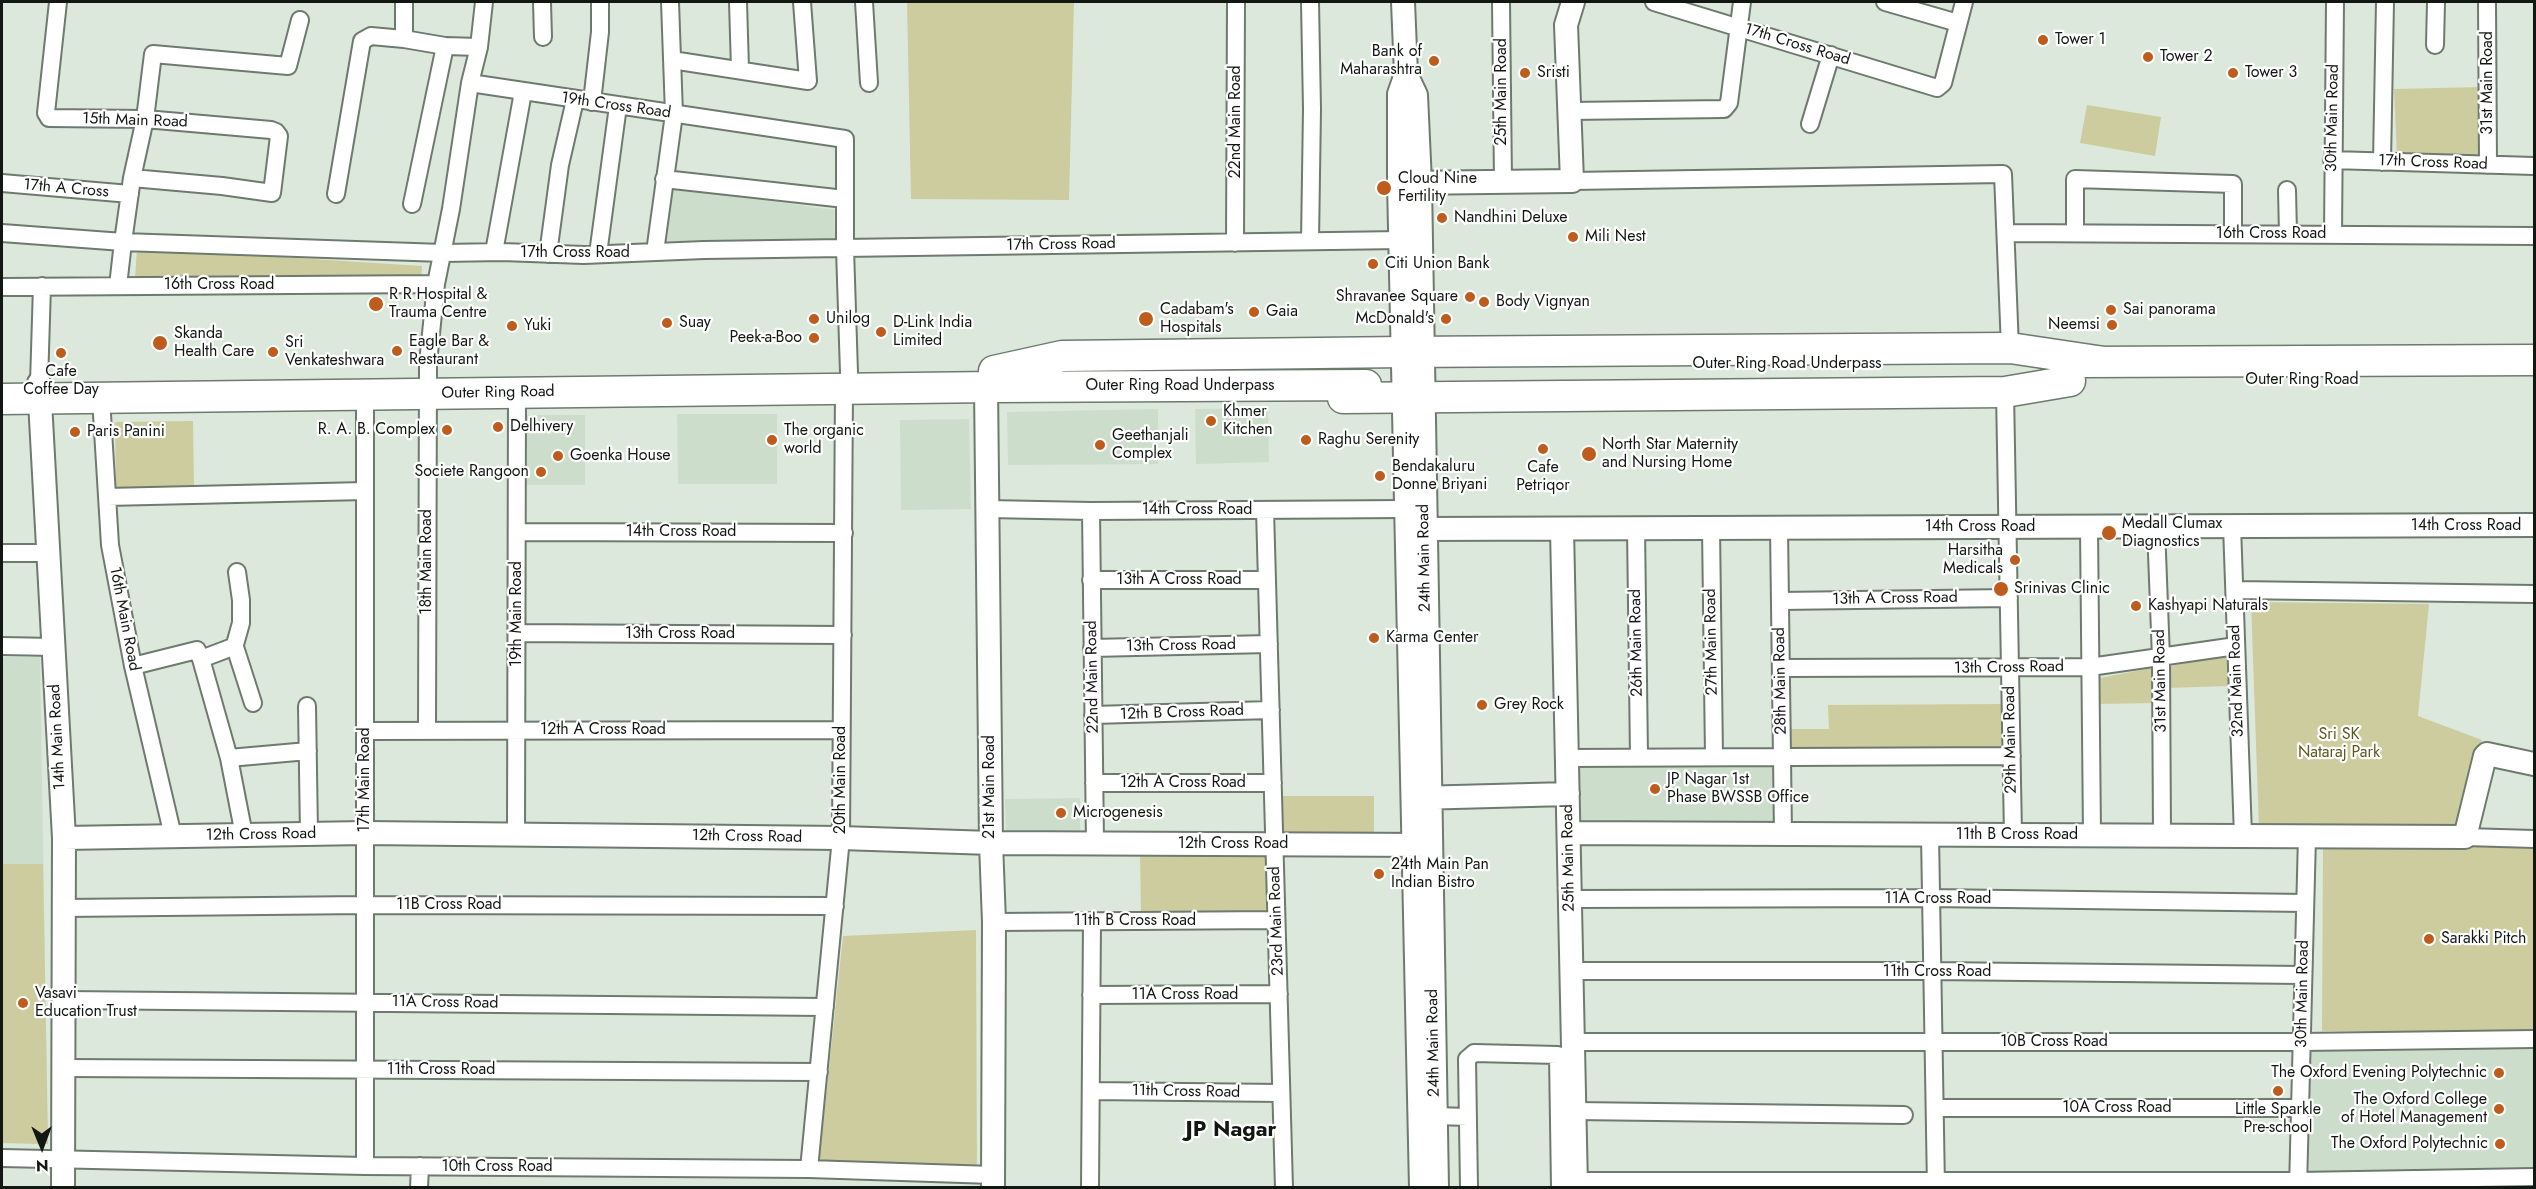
<!DOCTYPE html>
<html>
<head>
<meta charset="utf-8">
<style>
	body { margin:0 }
	#map { position:relative; width:2536px; height:1189px; overflow:hidden; background:#dce8db; font-family:Jost,sans-serif }
	canvas { display:block }
	.frame { position:absolute; inset:0; border:3px solid #131713; pointer-events:none }
	.north { position:absolute; left:12px; top:1117px; width:60px; height:60px; -webkit-text-stroke:4px #fff; paint-order:stroke; rotate:179deg; font-size:16px; font-weight:700; line-height:24px; text-align:center; color:#131713 }
	.north::after { content:''; display:block; margin:auto; width:21px; height:27px; background:#131713; clip-path:polygon(50% 0,100% 100%,50% 72%,0 100%) }
</style>
</head>
<body>
<div id="map">
<canvas width="2536" height="1189"></canvas>
<div class="frame"></div>
<div class="north">N</div>
</div>
<script>
const ctx = document.querySelector('canvas').getContext('2d');
ctx.lineJoin = 'round';
function paint(path, color) {
  ctx.fillStyle = color;
  ctx.fill(path, 'evenodd');
}
function shape(rows) {
  const path = new Path2D();
  for (const r of rows) {
    path.moveTo(r[0], r[1]);
    for (let i = 2; i < r.length; i += 2) path.lineTo(r[i], r[i + 1]);
  }
  return path;
}
function strokePath(path, color, width, dash) {
  ctx.strokeStyle = color;
  ctx.lineWidth = width;
  ctx.lineCap = dash ? 'butt' : 'round';
  ctx.setLineDash(dash || []);
  ctx.stroke(path);
}
function drawText(font, color, halo, rows, align = 'center') {
  ctx.font = font + ' Jost,sans-serif';
  ctx.lineWidth = 4.5;
  ctx.setLineDash([]);
  ctx.textBaseline = 'middle';
  ctx.strokeStyle = halo;
  ctx.fillStyle = color;
  for (const [text, x, y, turn = 0] of rows) {
    ctx.save();
    ctx.translate(x, y);
    ctx.rotate((+turn || 0) * Math.PI / 180);
    ctx.textAlign = isNaN(turn) ? turn : align;
    if (halo) ctx.strokeText(text, 0, 0);
    ctx.fillText(text, 0, 0);
    ctx.restore();
  }
}
const built = shape([
	[671,187,834,210,835,240,662,241],
	[1268,408,1269,462,1196,464,1195,409],
	[1158,409,1158,464,1008,465,1007,412],
	[677,414,777,414,777,484,678,484],
	[527,415,585,415,585,485,527,485],
	[969,419,971,509,901,510,900,420],
	[2,657,40,657,48,1144,2,1143],
	[1776,764,1776,826,1580,828,1579,766],
	[1080,798,1080,830,1006,830,1005,799],
	[2309,1049,2534,1049,2534,1172,2309,1172]
]);
const green = shape([
	[907,2,1074,2,1069,200,911,199],
	[2481,87,2482,156,2397,157,2394,89],
	[2087,105,2161,117,2155,156,2080,143],
	[137,248,422,266,421,280,135,279],
	[193,421,194,488,116,489,115,422],
	[2251,602,2429,604,2418,716,2482,740,2463,832,2259,829],
	[2228,654,2229,686,2167,688,2166,667],
	[2156,667,2156,703,2095,704,2095,679],
	[2002,704,2002,751,1787,751,1787,729,1829,729,1828,705],
	[1282,796,1374,796,1374,834,1282,834],
	[2323,846,2534,847,2534,1032,2322,1031],
	[1267,850,1267,914,1141,915,1140,851],
	[2,864,43,864,48,1144,2,1143],
	[976,930,977,1168,819,1163,843,936]
]);
const street = shape([
	[58,2,46,113,49,118,145,119,271,130,276,132,279,136,272,193,222,186,132,178],
	[404,2,404,39,445,46,479,47],
	[484,2,479,47,470,83,845,139,845,249,849,373],
	[542,2,543,37],
	[738,2,740,69],
	[864,2,869,83],
	[1310,2,1312,109,1310,241],
	[1501,2,1503,182],
	[1654,2,1937,88,1943,83,1964,2],
	[1885,2,1958,23],
	[2487,2,2488,165],
	[300,20,288,66,153,54,145,119,132,178,123,242,443,253,502,252,584,255,704,250,1401,240],
	[2435,45,2436,2],
	[672,60,808,81,802,2],
	[592,102,600,32,600,2],
	[1570,111,1724,109,1729,103,1742,2],
	[1810,124,1831,55],
	[2332,160,2534,166],
	[2382,162,2385,2],
	[664,179,845,199],
	[1572,181,2003,174,2010,348],
	[2,183,130,194],
	[2287,190,2288,234],
	[336,194,362,41,371,36,404,39],
	[412,204,445,46],
	[2,233,123,242,118,286],
	[2007,233,2534,236],
	[2075,233,2075,179,2233,184,2233,234],
	[2333,234,2335,2],
	[1235,243,1236,2],
	[494,252,523,92],
	[655,252,674,114,670,2],
	[548,254,560,165,575,100],
	[598,254,618,106],
	[2,287,436,284],
	[39,383,42,286],
	[2005,392,2013,835],
	[101,398,110,545,133,666,173,836],
	[107,497,365,491],
	[988,509,1091,511,1406,509],
	[1265,510,1284,1188],
	[1091,511,1095,843],
	[2232,526,2243,836],
	[2089,527,2092,835],
	[2156,527,2161,658,2162,835],
	[1636,528,1639,757],
	[1711,528,1714,757],
	[1779,528,1783,834],
	[517,532,844,533],
	[2,553,49,553],
	[1091,580,1267,580],
	[2235,590,2534,594],
	[1780,601,2009,598],
	[517,633,843,635],
	[2,646,54,647],
	[234,648,241,623,241,600,237,572],
	[1092,648,1269,644],
	[133,666,197,650,201,659],
	[1781,668,2090,667,2236,646],
	[307,706,309,834],
	[1093,715,1271,710],
	[365,731,841,730],
	[427,731,428,363,436,284,451,209,470,83],
	[229,758,308,751],
	[1567,758,2012,756],
	[1094,783,1273,783],
	[244,835,229,758,201,659,230,648,236,650,253,703],
	[516,835,517,393],
	[1930,835,1936,1188],
	[2465,837,2534,839],
	[1570,899,1931,898,2305,903],
	[64,908,365,905,835,906],
	[994,922,1276,920],
	[1571,971,1932,971,2303,975],
	[1091,995,1279,994],
	[64,1000,825,1007],
	[1573,1042,2302,1042,2534,1039],
	[64,1068,819,1072],
	[1091,1091,1281,1093],
	[1935,1108,2300,1108],
	[1574,1111,1904,1115],
	[1436,1116,1468,1117],
	[2,1158,365,1166,809,1169,993,1175],
	[365,1166,365,395],
	[809,1169,841,838,844,389],
	[1576,1181,2298,1181,2534,1177],
	[419,1188,420,1166],
	[1090,1188,1092,921],
	[1469,1188,1467,1059,1474,1053,1558,1055,1560,1188],
	[2298,1188,2307,836]
]);
const secondary = shape([
	[1403,2,1406,74,1399,94,1399,183,1421,1188],
	[1406,74,1416,95,1420,183,1437,1188],
	[1406,183,1572,181,1566,25,1573,2],
	[39,383,64,838,63,1188],
	[986,387,991,843,994,922,993,1188],
	[1425,529,2534,525],
	[1562,529,1576,1188],
	[1417,798,1568,794],
	[1569,833,2465,837,2485,756,2487,754,2534,764],
	[64,838,365,833,841,838,991,843,1431,845]
]);
const highway = shape([
	[2084,362,2534,360],
	[994,371,1062,356,1404,352,2010,348,2104,362],
	[1343,398,2005,392,2070,381],
	[2,399,994,387,1366,385]
]);
const markers = [
	[2043,40,6,"#be5c1d"],
	[2148,57,6,"#be5c1d"],
	[1434,61,6,"#be5c1d"],
	[1525,73,6,"#be5c1d"],
	[2233,73,6,"#be5c1d"],
	[1384,188,8,"#be5c1d"],
	[1442,218,6,"#be5c1d"],
	[1573,237,6,"#be5c1d"],
	[1373,264,6,"#be5c1d"],
	[1470,297,6,"#be5c1d"],
	[1484,302,6,"#be5c1d"],
	[376,304,8,"#be5c1d"],
	[2111,310,6,"#be5c1d"],
	[1254,312,6,"#be5c1d"],
	[814,319,6,"#be5c1d"],
	[1146,319,8,"#be5c1d"],
	[1446,319,6,"#be5c1d"],
	[667,323,6,"#be5c1d"],
	[2112,325,6,"#be5c1d"],
	[512,326,6,"#be5c1d"],
	[881,332,6,"#be5c1d"],
	[814,338,6,"#be5c1d"],
	[160,343,8,"#be5c1d"],
	[397,351,6,"#be5c1d"],
	[273,352,6,"#be5c1d"],
	[61,353,6,"#be5c1d"],
	[1211,421,6,"#be5c1d"],
	[498,427,6,"#be5c1d"],
	[447,430,6,"#be5c1d"],
	[75,432,6,"#be5c1d"],
	[772,440,6,"#be5c1d"],
	[1306,440,6,"#be5c1d"],
	[1100,445,6,"#be5c1d"],
	[1543,449,6,"#be5c1d"],
	[1589,454,8,"#be5c1d"],
	[558,456,6,"#be5c1d"],
	[541,472,6,"#be5c1d"],
	[1380,476,6,"#be5c1d"],
	[2109,533,8,"#be5c1d"],
	[2015,560,6,"#be5c1d"],
	[2001,589,8,"#be5c1d"],
	[2136,606,6,"#be5c1d"],
	[1374,638,6,"#be5c1d"],
	[1482,705,6,"#be5c1d"],
	[1655,789,6,"#be5c1d"],
	[1061,813,6,"#be5c1d"],
	[1379,874,6,"#be5c1d"],
	[2429,939,6,"#be5c1d"],
	[23,1003,6,"#be5c1d"],
	[2499,1073,6,"#be5c1d"],
	[2278,1091,6,"#be5c1d"],
	[2499,1109,6,"#be5c1d"],
	[2500,1144,6,"#be5c1d"]
];
const poiNames = [
	["Tower 1",2055,40],
	["Bank of",1422,52,"right"],
	["Maharashtra",1422,70,"right"],
	["Tower 2",2160,57],
	["Sristi",1537,73],
	["Tower 3",2245,73],
	["Cloud Nine",1398,179],
	["Fertility",1398,197],
	["Nandhini Deluxe",1454,218],
	["Mili Nest",1585,237],
	["Citi Union Bank",1385,264],
	["R R Hospital &",389,295],
	["Trauma Centre",389,313],
	["Shravanee Square",1458,297,"right"],
	["Body Vignyan",1496,302],
	["Cadabam's",1160,310],
	["Hospitals",1160,328],
	["Sai panorama",2123,310],
	["Gaia",1266,312],
	["Unilog",826,319],
	["McDonald's",1434,319,"right"],
	["Suay",679,323],
	["D-Link India",893,323],
	["Limited",893,341],
	["Neemsi",2100,325,"right"],
	["Yuki",524,326],
	["Skanda",174,334],
	["Health Care",174,352],
	["Peek-a-Boo",802,338,"right"],
	["Eagle Bar &",409,342],
	["Restaurant",409,360],
	["Sri",285,343],
	["Venkateshwara",285,361],
	["Cafe",61,372,"center"],
	["Coffee Day",61,390,"center"],
	["Khmer",1223,412],
	["Kitchen",1223,430],
	["Delhivery",510,427],
	["R. A. B. Complex",435,430,"right"],
	["The organic",784,431],
	["world",784,449],
	["Paris Panini",87,432],
	["Geethanjali",1112,436],
	["Complex",1112,454],
	["Raghu Serenity",1318,440],
	["North Star Maternity",1602,445],
	["and Nursing Home",1602,463],
	["Goenka House",570,456],
	["Bendakaluru",1392,467],
	["Donne Briyani",1392,485],
	["Cafe",1543,468,"center"],
	["Petriqor",1543,486,"center"],
	["Societe Rangoon",529,472,"right"],
	["Medall Clumax",2122,524],
	["Diagnostics",2122,542],
	["Harsitha",2003,551,"right"],
	["Medicals",2003,569,"right"],
	["Srinivas Clinic",2014,589],
	["Kashyapi Naturals",2148,606],
	["Karma Center",1386,638],
	["Grey Rock",1494,705],
	["JP Nagar 1st",1667,780],
	["Phase BWSSB Office",1667,798],
	["Microgenesis",1073,813],
	["24th Main Pan",1391,865],
	["Indian Bistro",1391,883],
	["Sarakki Pitch",2441,939],
	["Vasavi",35,994],
	["Education Trust",35,1012],
	["The Oxford Evening Polytechnic",2487,1073,"right"],
	["The Oxford College",2487,1100,"right"],
	["of Hotel Management",2487,1118,"right"],
	["Little Sparkle",2278,1110,"center"],
	["Pre-school",2278,1128,"center"],
	["The Oxford Polytechnic",2488,1144,"right"]
];
const streetNames = [
	["17th Cross Road",1797,45,17],
	["31st Main Road",2488,83,-90],
	["25th Main Road",1502,92,-90],
	["19th Cross Road",616,106,8],
	["30th Main Road",2333,118,-89],
	["15th Main Road",135,121,2],
	["22nd Main Road",1236,122,-90],
	["17th Cross Road",2433,163,2],
	["17th A Cross",66,189,5],
	["16th Cross Road",2271,234],
	["17th Cross Road",1061,245,-1],
	["17th Cross Road",575,253],
	["16th Cross Road",219,285],
	["Outer Ring Road Underpass",1787,364],
	["Outer Ring Road",2302,380],
	["Outer Ring Road Underpass",1180,386],
	["Outer Ring Road",498,393,-1],
	["14th Cross Road",1197,510],
	["14th Cross Road",2466,526],
	["14th Cross Road",1980,527],
	["14th Cross Road",681,532],
	["24th Main Road",1425,558,-91],
	["18th Main Road",427,562,-90],
	["13th A Cross Road",1179,580],
	["13th A Cross Road",1895,599,-1],
	["19th Main Road",517,614,-90],
	["16th Main Road",124,619,79],
	["13th Cross Road",680,634],
	["27th Main Road",1712,642,-91],
	["26th Main Road",1637,643,-91],
	["13th Cross Road",1181,646,-1],
	["13th Cross Road",2009,668,-1],
	["22nd Main Road",1093,677,-91],
	["28th Main Road",1781,681,-91],
	["31st Main Road",2161,681,-91],
	["32nd Main Road",2237,681,-92],
	["12th B Cross Road",1182,713,-2],
	["12th A Cross Road",603,730],
	["14th Main Road",58,737,-93],
	["29th Main Road",2011,740,-91],
	["17th Main Road",365,780,-90],
	["20th Main Road",841,780,-90],
	["12th A Cross Road",1183,783],
	["21st Main Road",990,787,-90],
	["12th Cross Road",261,835,-1],
	["11th B Cross Road",2017,835],
	["12th Cross Road",747,837,1],
	["12th Cross Road",1233,844],
	["25th Main Road",1569,858,-91],
	["11A Cross Road",1938,899],
	["11B Cross Road",449,905],
	["11th B Cross Road",1135,921],
	["23rd Main Road",1277,921,-92],
	["11th Cross Road",1937,972],
	["30th Main Road",2303,994,-89],
	["11A Cross Road",1185,995],
	["11A Cross Road",445,1003,1],
	["10B Cross Road",2054,1042],
	["24th Main Road",1434,1043,-91],
	["11th Cross Road",441,1070],
	["11th Cross Road",1186,1092,1],
	["10A Cross Road",2117,1108],
	["10th Cross Road",497,1167]
];
const parkNames = [
	["Sri SK",2339,735],
	["Nataraj Park",2339,753]
];
const districtNames = [
	["JP Nagar",1231,1131]
];
paint(built, '#ccdecb');
paint(green, '#cdcc9e');
strokePath(street, '#6e7a6e', 20);
strokePath(secondary, '#6e7a6e', 26);
strokePath(highway, '#6e7a6e', 33);
strokePath(street, '#fff', 16);
strokePath(secondary, '#fff', 22);
strokePath(highway, '#fff', 30);
for (const [x, y, r, color] of markers) {
  const dot = new Path2D();
  dot.arc(x, y, r, 0, 2 * Math.PI);
  ctx.fillStyle = color;
  ctx.fill(dot);
  strokePath(dot, '#fff', 2);
}
drawText('16px', '#131713', '#fff', poiNames, 'left');
drawText('16px', '#131713', '#fff', streetNames);
drawText('16px', '#5b581f', '#fff', parkNames);
drawText('bold 22px', '#131713', '#fff', districtNames);
</script>
</body>
</html>
